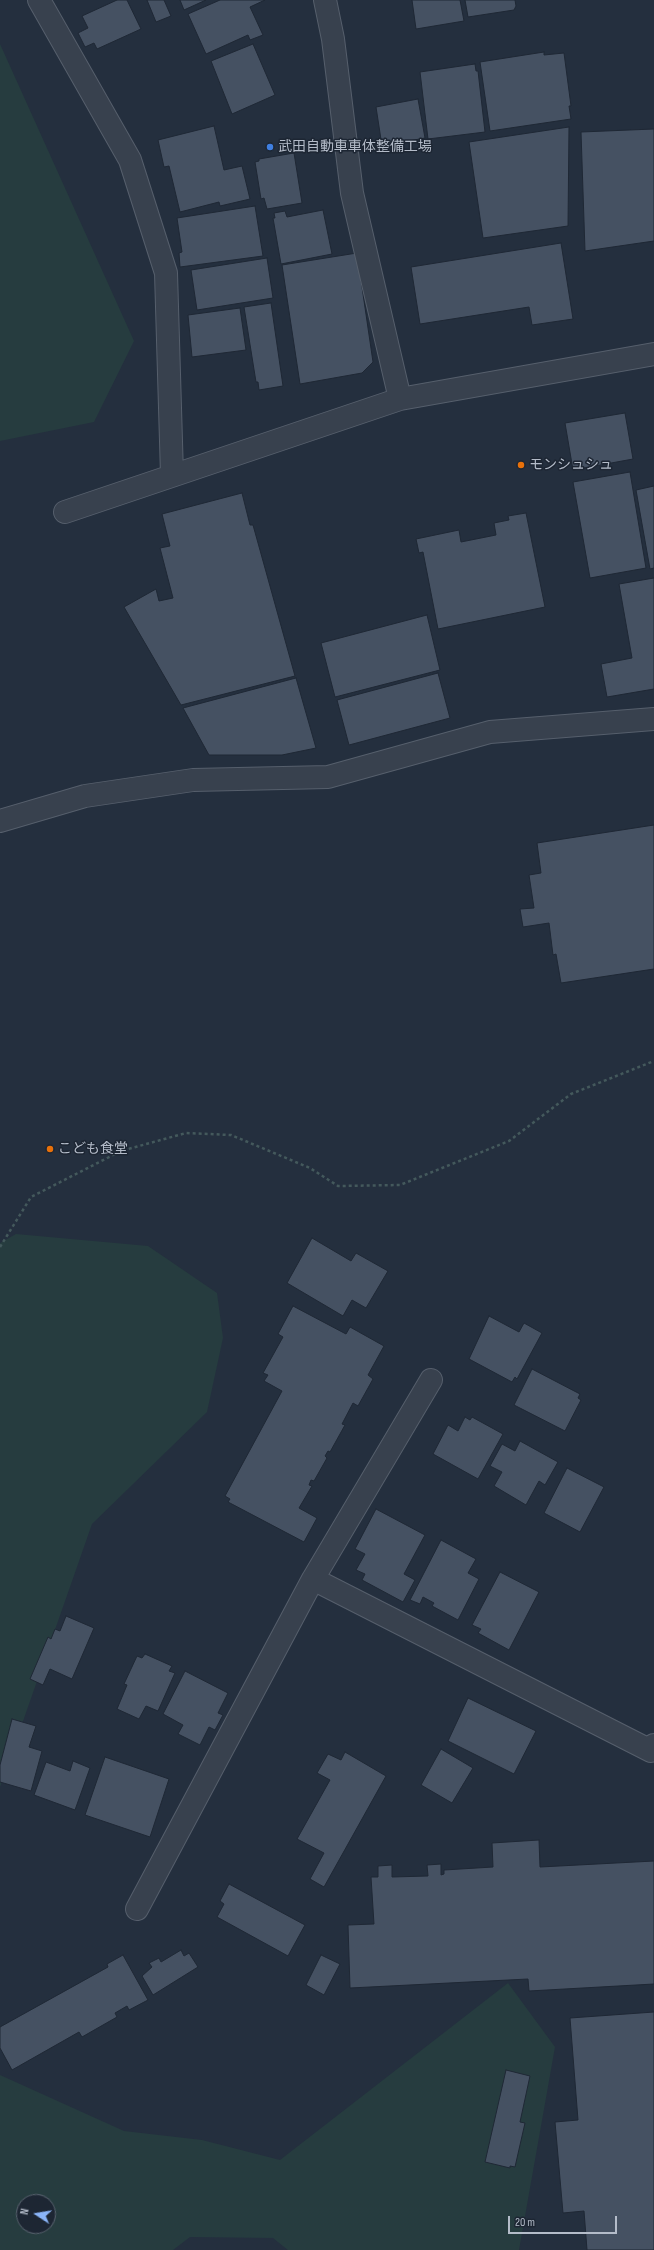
<!DOCTYPE html>
<html>
<head>
<meta charset="utf-8">
<style>
	body { margin:0 }
	#map { position:relative; width:654px; height:2250px; overflow:hidden; background:#242f3e; font-family:"Sofia Sans Condensed",sans-serif }
	canvas { display:block }
	.north { position:absolute; left:16px; top:2194px; width:40px; height:40px; box-sizing:border-box; background:#1d2633; border:1px solid #59626f; border-radius:50%; rotate:282deg; font-size:11px; font-weight:700; line-height:16px; text-align:center; color:#b4bcc9 }
	.north::after { content:''; display:block; margin:auto; width:14px; height:18px; background:#8ab4f8; clip-path:polygon(50% 0,100% 100%,50% 72%,0 100%) }
	.scale { position:absolute; left:508px; top:2216px; width:109px; height:18px; box-sizing:border-box; border:2px solid #b4bcc9; border-top:0; padding-left:5px; font-size:12px; line-height:14px; white-space:nowrap; color:#b4bcc9; -webkit-text-stroke:3px #1d2633; paint-order:stroke }
</style>
</head>
<body>
<div id="map">
<canvas width="654" height="2250"></canvas>
<div class="north">N</div>
<div class="scale">20 m</div>
</div>
<script>
const ctx = document.querySelector('canvas').getContext('2d');
ctx.lineJoin = 'round';
function paint(path, color) {
  ctx.fillStyle = color;
  ctx.fill(path, 'evenodd');
}
function shape(rows) {
  const path = new Path2D();
  for (const r of rows) {
    path.moveTo(r[0], r[1]);
    for (let i = 2; i < r.length; i += 2) path.lineTo(r[i], r[i + 1]);
  }
  return path;
}
function strokePath(path, color, width, dash) {
  ctx.strokeStyle = color;
  ctx.lineWidth = width;
  ctx.lineCap = dash ? 'butt' : 'round';
  ctx.setLineDash(dash || []);
  ctx.stroke(path);
}
function drawText(font, color, halo, rows, align = 'center') {
  ctx.font = font + ' "Sofia Sans Condensed","Noto Sans JP",sans-serif';
  ctx.lineWidth = 3;
  ctx.setLineDash([]);
  ctx.textBaseline = 'middle';
  ctx.strokeStyle = halo;
  ctx.fillStyle = color;
  for (const [text, x, y, turn = 0] of rows) {
    ctx.save();
    ctx.translate(x, y);
    ctx.rotate((+turn || 0) * Math.PI / 180);
    ctx.textAlign = isNaN(turn) ? turn : align;
    if (halo) ctx.strokeText(text, 0, 0);
    ctx.fillText(text, 0, 0);
    ctx.restore();
  }
}
const green = shape([
	[0,44,134,341,94,422,0,441],
	[16,1234,148,1246,217,1293,223,1338,207,1412,92,1524,0,1787,0,1243],
	[508,1983,555,2047,519,2250,288,2250,273,2238,190,2237,173,2250,0,2250,0,2075,124,2131,202,2140,280,2160],
	[24,2202,48,2202,48,2226,24,2226]
]);
const building = shape([
	[117,0,127,0,141,29,97,49,94,43,85,47,78,33,88,28,82,16,117,0],
	[147,0,164,0,171,16,156,22,147,0],
	[180,0,206,0,184,10,180,0],
	[220,0,265,0,250,7,263,35,250,40,248,35,206,54,188,14,220,0],
	[412,0,460,0,464,21,416,29,412,0],
	[465,0,515,0,516,6,514,10,468,17,465,0],
	[253,44,275,95,232,114,211,61,253,44],
	[544,52,544,55,564,53,571,106,569,106,571,119,490,131,480,62,544,52],
	[475,64,476,71,478,71,485,132,428,139,420,72,475,64],
	[418,99,425,138,382,146,376,107,418,99],
	[214,126,224,170,242,166,250,199,220,206,219,202,180,212,169,166,164,167,158,140,214,126],
	[569,127,568,226,483,238,469,142,569,127],
	[654,129,654,241,585,251,581,132,654,129],
	[294,153,302,203,267,209,264,198,261,199,255,162,259,161,259,159,294,153],
	[255,206,263,256,180,267,179,253,182,252,177,218,255,206],
	[323,210,332,254,281,264,273,218,275,218,274,213,285,211,287,217,323,210],
	[561,243,573,319,532,325,529,307,420,324,411,267,561,243],
	[357,253,373,362,362,373,300,384,282,265,357,253],
	[267,258,273,298,197,310,191,270,267,258],
	[271,303,283,386,259,390,258,382,256,382,244,307,271,303],
	[240,308,246,350,192,357,188,315,240,308],
	[625,413,633,459,573,470,565,423,625,413],
	[630,472,646,568,590,578,573,482,630,472],
	[654,486,654,568,650,569,636,490,654,486],
	[242,493,250,525,253,525,295,676,181,705,124,607,156,589,159,601,173,598,160,548,170,546,162,514,242,493],
	[526,513,545,607,438,629,423,552,419,553,416,539,459,530,461,542,496,535,494,523,509,520,508,516,526,513],
	[654,578,654,689,607,697,601,664,632,658,619,584,654,578],
	[427,615,440,670,335,697,321,643,427,615],
	[438,673,450,718,349,745,337,700,438,673],
	[296,678,316,748,282,755,209,755,183,708,296,678],
	[654,825,654,969,561,983,556,954,553,955,549,923,523,927,520,909,534,908,529,875,541,873,537,843,654,825],
	[312,1238,351,1261,356,1253,388,1271,366,1308,352,1300,343,1316,287,1283,312,1238],
	[293,1306,346,1334,350,1327,384,1346,368,1375,373,1379,358,1406,353,1403,342,1424,345,1425,330,1452,328,1451,325,1456,327,1458,314,1481,311,1480,309,1485,312,1486,299,1508,317,1518,304,1542,228,1502,230,1499,225,1496,282,1391,264,1381,268,1375,263,1373,283,1337,278,1334,293,1306],
	[489,1316,519,1332,524,1323,542,1333,517,1379,515,1377,512,1382,469,1359,489,1316],
	[532,1369,580,1394,578,1398,581,1400,565,1431,514,1405,532,1369],
	[465,1417,470,1420,472,1417,503,1434,478,1479,433,1454,448,1425,458,1431,465,1417],
	[520,1441,558,1462,545,1485,539,1481,526,1505,494,1486,502,1472,490,1466,502,1444,515,1451,520,1441],
	[567,1468,604,1487,580,1532,544,1513,567,1468],
	[376,1509,425,1535,404,1574,415,1580,403,1602,362,1580,365,1574,356,1570,365,1554,355,1549,376,1509],
	[441,1540,476,1559,468,1573,479,1579,458,1620,432,1606,434,1603,423,1597,420,1604,410,1600,441,1540],
	[500,1572,539,1592,509,1650,478,1633,481,1629,472,1625,500,1572],
	[66,1616,94,1628,72,1679,50,1669,43,1685,30,1679,48,1637,51,1639,55,1629,60,1631,66,1616],
	[145,1654,172,1666,169,1671,175,1673,158,1711,146,1706,139,1719,117,1709,127,1685,124,1684,137,1656,142,1658,145,1654],
	[185,1671,228,1693,218,1713,223,1715,215,1730,209,1727,200,1745,178,1734,183,1725,163,1714,185,1671],
	[468,1698,536,1731,514,1774,448,1741,468,1698],
	[12,1719,36,1726,29,1747,42,1751,31,1791,0,1782,0,1765,12,1719],
	[441,1749,473,1768,452,1803,421,1785,441,1749],
	[345,1752,386,1776,324,1887,310,1879,324,1853,297,1839,330,1780,317,1773,328,1754,341,1760,345,1752],
	[105,1757,169,1779,150,1837,85,1815,105,1757],
	[73,1761,90,1768,75,1810,34,1795,46,1762,70,1771,73,1761],
	[539,1840,540,1867,654,1861,654,1984,529,1991,528,1979,350,1988,348,1925,374,1924,371,1877,378,1877,378,1866,392,1865,392,1877,428,1876,427,1865,441,1864,441,1875,444,1874,444,1870,493,1867,492,1843,539,1840],
	[229,1884,305,1925,288,1956,217,1917,224,1904,220,1901,229,1884],
	[181,1950,184,1956,189,1953,198,1967,153,1995,142,1976,152,1967,149,1963,159,1958,161,1962,181,1950],
	[123,1955,148,2000,129,2010,127,2006,115,2013,117,2017,82,2037,79,2032,12,2070,0,2048,0,2027,108,1967,107,1964,123,1955],
	[321,1955,340,1964,324,1995,306,1985,321,1955],
	[654,2012,654,2250,587,2250,584,2211,563,2213,555,2122,578,2120,570,2018,654,2012],
	[506,2070,530,2076,520,2122,525,2123,515,2167,510,2166,510,2168,485,2162,506,2070]
]);
const path = shape([
	[0,1247,31,1197,121,1151,186,1133,231,1135,310,1168,338,1186,400,1185,509,1141,571,1094,654,1061]
]);
const minor = shape([
	[39,0,130,160,166,273,172,475],
	[325,0,333,39,352,193,400,399],
	[65,512,400,399,654,354],
	[0,821,85,796,193,780,328,777,490,732,654,719],
	[313,1579,651,1751,654,1745],
	[137,1909,313,1579,431,1380]
]);
const markers = [
	[270,147,4,"#3f7fe0"],
	[521,465,4,"#e8710a"],
	[50,1149,4,"#e8710a"]
];
const poiNames = [
	["武田自動車車体整備工場",278,147],
	["モンシュシュ",529,465],
	["こども食堂",58,1149]
];
paint(green, '#263c3f');
paint(building, '#455162');
strokePath(building, '#1f2835', 1);
strokePath(minor, '#565f6c', 24);
strokePath(path, '#44595c', 2.5, [3, 3]);
strokePath(minor, '#38414e', 22);
for (const [x, y, r, color] of markers) {
  const dot = new Path2D();
  dot.arc(x, y, r, 0, 2 * Math.PI);
  ctx.fillStyle = color;
  ctx.fill(dot);
  strokePath(dot, '#1d2633', 1.5);
}
drawText('14px', '#b4bcc9', '#1d2633', poiNames, 'left');
</script>
</body>
</html>
